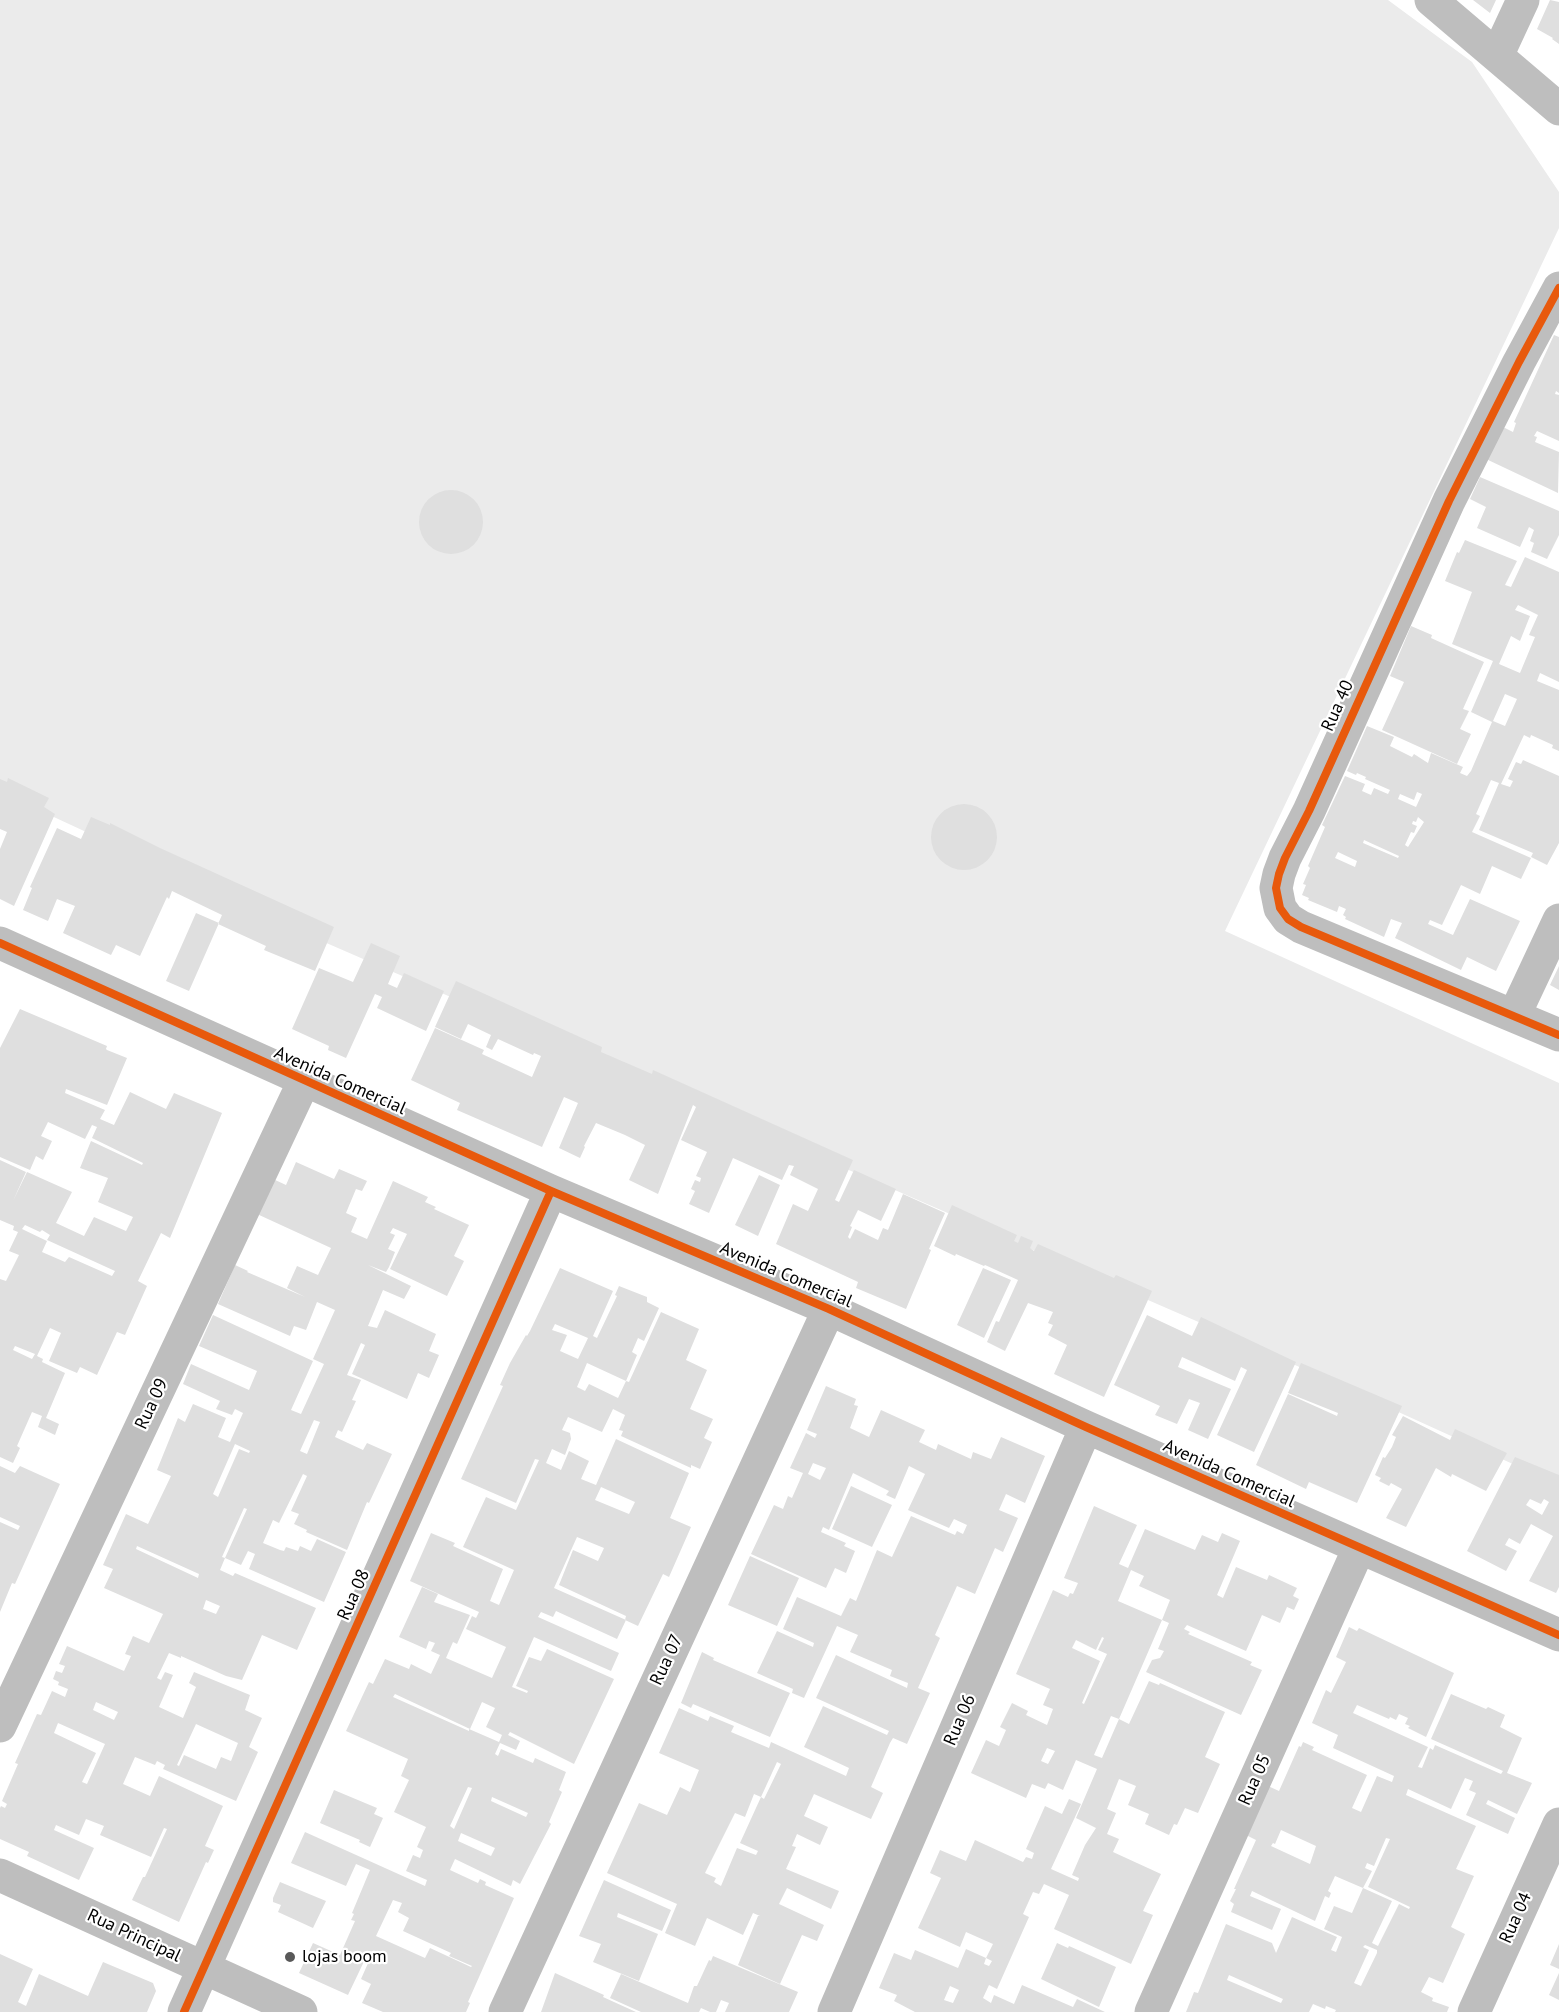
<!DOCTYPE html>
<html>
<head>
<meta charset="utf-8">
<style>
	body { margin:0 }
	canvas { display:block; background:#fff }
</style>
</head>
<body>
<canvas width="1559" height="2012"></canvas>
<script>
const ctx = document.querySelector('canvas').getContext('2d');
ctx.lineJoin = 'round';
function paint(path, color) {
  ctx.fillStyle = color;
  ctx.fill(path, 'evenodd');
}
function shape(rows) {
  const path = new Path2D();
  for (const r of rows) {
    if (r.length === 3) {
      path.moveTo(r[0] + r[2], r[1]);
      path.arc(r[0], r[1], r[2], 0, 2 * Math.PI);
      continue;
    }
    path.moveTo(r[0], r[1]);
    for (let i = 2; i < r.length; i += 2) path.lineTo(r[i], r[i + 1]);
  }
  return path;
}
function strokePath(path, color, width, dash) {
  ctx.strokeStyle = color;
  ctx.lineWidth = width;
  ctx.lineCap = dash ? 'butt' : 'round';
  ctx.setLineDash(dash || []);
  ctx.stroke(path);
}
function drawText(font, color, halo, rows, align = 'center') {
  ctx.font = font + ' "PT Sans",sans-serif';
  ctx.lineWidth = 4.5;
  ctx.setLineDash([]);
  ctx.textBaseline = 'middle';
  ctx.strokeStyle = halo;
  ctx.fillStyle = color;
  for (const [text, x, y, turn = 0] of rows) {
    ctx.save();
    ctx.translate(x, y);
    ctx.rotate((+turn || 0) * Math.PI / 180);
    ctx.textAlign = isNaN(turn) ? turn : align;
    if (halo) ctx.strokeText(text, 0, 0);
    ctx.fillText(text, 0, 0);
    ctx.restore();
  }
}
const green = shape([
	[0,0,1388,0,1472,62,1559,192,1559,228,1225,931,1559,1083,1559,1485,1240,1340,308,935,0,792]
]);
const building = shape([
	[1473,0,1496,0,1490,13],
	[1550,0,1559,2,1559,44,1552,39,1553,38,1537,29],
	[1554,335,1559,337,1559,393,1556,391,1555,394,1559,395,1559,441,1537,431,1534,436,1537,437,1535,442,1559,452,1558,493,1486,459,1501,426,1513,432,1516,423,1514,422],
	[1480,477,1559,511,1559,535,1547,559,1531,552,1534,543,1530,541,1534,530,1529,527,1520,547,1477,528,1486,507,1470,499],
	[451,522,32],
	[1465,540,1517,561,1505,585,1511,587,1525,557,1559,572,1559,682,1540,673,1537,681,1559,690,1559,751,1552,748,1553,745,1531,735,1530,738,1524,735,1501,784,1510,787,1513,781,1508,779,1516,762,1521,764,1523,760,1559,776,1559,843,1547,865,1531,857,1533,853,1479,830,1499,783,1491,780,1476,814,1480,816,1472,832,1531,858,1521,879,1492,866,1480,894,1461,885,1442,925,1430,920,1428,924,1453,935,1470,899,1520,921,1496,971,1467,957,1461,970,1395,938,1402,923,1391,919,1384,937,1345,919,1346,917,1343,915,1346,909,1339,906,1337,912,1308,900,1309,898,1302,895,1306,885,1303,884,1310,868,1308,866,1325,827,1322,825,1345,776,1365,784,1362,791,1371,795,1374,788,1388,794,1390,790,1365,779,1366,777,1357,773,1356,775,1347,771,1367,726,1394,737,1390,746,1412,757,1414,754,1428,763,1431,753,1463,767,1460,773,1467,776,1471,771,1492,722,1471,712,1493,661,1452,644,1472,592,1445,581,1457,552,1459,553],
	[1518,605,1538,615,1529,635,1535,637,1520,673,1499,664,1511,636,1520,641,1530,616,1515,610],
	[1505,694,1517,699,1505,726,1493,721],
	[1417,792,1422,794,1416,807,1398,799,1400,794,1414,800],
	[1418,817,1424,822,1408,847,1405,845,1411,832,1414,833,1417,826,1412,824,1413,821,1416,822],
	[1364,840,1399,856,1398,858,1363,843],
	[1338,852,1357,861,1355,867,1335,858],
	[1411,626,1432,635,1431,638,1484,662,1463,709,1469,711,1460,729,1471,734,1457,764,1382,730,1404,682,1390,676],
	[8,778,49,798,44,807,55,814,14,906,0,899,0,849,7,832,0,829,0,779,7,782],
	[964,837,33],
	[91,817,110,825,110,823,160,848,334,927,315,971,264,950,266,946,218,924,222,915,172,891,169,899,167,897,140,956,116,945,111,955,63,933,75,906,57,899,48,921,23,910,32,888,30,887,57,828,81,839],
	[196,913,219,923,189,991,166,981],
	[371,943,400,956,388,984,397,988,404,973,444,991,426,1031,377,1008,382,997,375,994,346,1058,328,1050,329,1046,292,1029,319,968,353,982],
	[1559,966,1559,990,1550,985],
	[456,981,602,1047,601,1052,652,1074,653,1070,853,1160,835,1200,839,1202,854,1170,896,1189,881,1221,858,1210,850,1226,852,1227,848,1237,850,1239,855,1229,878,1240,883,1228,888,1230,903,1194,945,1213,929,1249,931,1250,906,1309,856,1288,858,1282,856,1281,776,1244,793,1204,808,1211,818,1189,790,1175,794,1166,789,1165,782,1180,733,1158,709,1213,689,1204,695,1191,691,1189,695,1180,700,1182,701,1178,696,1176,707,1152,681,1140,696,1107,693,1105,658,1194,629,1180,645,1145,625,1135,596,1123,584,1146,585,1147,580,1158,559,1148,578,1103,564,1097,542,1147,457,1110,460,1103,411,1080,435,1028,484,1050,482,1054,532,1077,541,1056,534,1053,533,1055,498,1039,492,1050,486,1047,491,1035,468,1024,461,1039,435,1027],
	[20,1009,107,1046,106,1049,107,1050,127,1058,107,1105,66,1089,65,1093,105,1110,100,1119,114,1125,130,1092,166,1109,174,1093,222,1113,170,1238,161,1233,138,1281,147,1286,125,1335,117,1332,97,1375,80,1367,77,1373,49,1361,61,1333,50,1328,37,1356,43,1359,42,1362,65,1373,46,1418,59,1424,55,1435,38,1427,42,1416,32,1412,17,1446,20,1448,13,1463,0,1457,0,1279,6,1281,19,1255,9,1251,18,1232,13,1230,14,1226,0,1220,0,1160,26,1172,13,1201,27,1172,72,1192,56,1223,84,1236,94,1217,126,1231,133,1217,98,1202,108,1178,80,1168,91,1141,138,1163,142,1165,143,1163,92,1138,97,1127,92,1125,85,1139,48,1122,41,1136,52,1141,43,1160,36,1156,30,1170,0,1157,0,1048],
	[25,1225,40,1232,42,1230,50,1235,47,1240,115,1271,112,1276,69,1257,65,1262,42,1252,47,1241,22,1229],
	[15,1346,35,1354,32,1359,13,1350],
	[296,1162,334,1179,339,1169,367,1181,362,1191,356,1189,346,1213,357,1218,351,1232,367,1239,393,1181,428,1197,425,1202,436,1207,434,1209,469,1225,454,1256,464,1261,447,1296,390,1269,407,1234,393,1228,390,1233,395,1235,388,1249,395,1252,389,1267,386,1272,368,1265,411,1286,404,1299,383,1290,368,1326,377,1328,385,1310,436,1334,429,1351,439,1355,429,1378,418,1373,407,1399,352,1374,365,1345,361,1343,347,1375,361,1380,352,1400,356,1401,342,1432,338,1430,335,1437,363,1450,367,1443,392,1454,369,1503,367,1502,347,1550,306,1532,307,1530,294,1524,299,1514,291,1511,307,1476,303,1474,279,1523,273,1520,263,1543,280,1550,284,1551,286,1547,298,1551,300,1546,311,1551,317,1539,346,1552,324,1602,249,1569,255,1554,248,1551,241,1565,225,1558,247,1509,244,1508,222,1557,225,1558,220,1570,233,1576,235,1573,316,1608,297,1650,262,1635,242,1680,226,1676,181,1656,181,1658,169,1653,157,1678,161,1680,165,1672,173,1675,159,1707,183,1718,196,1687,189,1683,194,1672,250,1695,245,1710,262,1718,249,1747,258,1752,236,1801,163,1769,165,1765,157,1761,155,1765,135,1757,123,1784,150,1796,159,1776,223,1806,205,1846,214,1850,213,1852,208,1863,206,1862,179,1922,132,1900,143,1877,145,1877,167,1829,164,1828,151,1857,100,1835,104,1826,86,1819,79,1835,56,1825,54,1830,94,1848,79,1880,27,1856,29,1852,0,1839,0,1808,1,1806,5,1808,7,1804,2,1801,18,1764,15,1763,37,1714,41,1715,52,1691,65,1697,68,1689,58,1685,59,1682,53,1679,56,1671,62,1673,65,1666,59,1664,67,1646,124,1671,131,1656,125,1654,133,1636,149,1643,163,1614,104,1588,113,1569,103,1565,126,1514,148,1524,171,1476,157,1470,178,1418,185,1422,193,1404,226,1418,218,1437,230,1442,243,1413,235,1409,232,1415,216,1409,220,1401,183,1384,191,1364,249,1390,257,1371,199,1346,213,1315,313,1361,291,1410,301,1414,324,1364,313,1359,335,1310,317,1302,306,1330,294,1326,290,1336,218,1304,235,1265,248,1271,247,1272,305,1297,287,1288,297,1266,318,1275,331,1248,257,1214,273,1179,286,1185],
	[314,1420,320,1422,307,1454,300,1451],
	[235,1444,250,1451,249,1453,239,1449,218,1497,213,1494],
	[137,1546,199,1574,198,1578,136,1549],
	[206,1600,220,1606,216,1614,203,1609],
	[96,1702,118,1712,114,1720,93,1710],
	[58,1723,105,1744,87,1784,82,1782,96,1753,54,1733],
	[196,1724,238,1743,231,1761,221,1757,216,1769,184,1755,179,1766,177,1765],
	[759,1175,780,1185,758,1236,735,1225],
	[952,1205,1017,1235,1014,1241,1018,1243,1021,1236,1033,1241,1030,1248,1034,1251,1038,1244,1114,1278,1116,1275,1152,1291,1104,1397,1054,1374,1067,1345,1048,1335,1053,1325,1048,1323,1053,1312,1028,1303,1005,1351,987,1342,996,1321,999,1322,1018,1280,985,1265,984,1266,956,1254,955,1256,934,1246],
	[560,1268,613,1291,593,1336,597,1338,617,1296,615,1295,619,1286,647,1297,647,1302,659,1308,644,1341,638,1338,632,1352,637,1355,626,1381,629,1382,661,1312,699,1329,686,1360,707,1370,690,1409,713,1419,704,1438,712,1442,700,1469,691,1465,691,1468,621,1436,623,1431,619,1430,625,1415,613,1409,602,1432,568,1417,562,1430,570,1433,571,1439,565,1455,552,1449,546,1463,561,1470,569,1451,589,1461,581,1479,596,1485,616,1439,689,1473,670,1518,691,1527,669,1577,663,1574,638,1626,625,1620,626,1616,559,1585,573,1550,598,1561,604,1548,577,1537,554,1588,626,1620,617,1639,556,1611,553,1617,541,1612,538,1617,619,1653,611,1671,534,1637,512,1687,527,1693,528,1691,516,1686,529,1657,541,1661,547,1649,614,1679,574,1764,510,1732,508,1735,520,1741,516,1750,500,1743,495,1754,498,1756,501,1749,533,1763,535,1758,566,1772,559,1790,562,1792,549,1822,551,1824,520,1884,513,1880,511,1886,455,1859,450,1870,478,1883,480,1879,486,1882,485,1885,514,1898,468,2002,470,2003,466,2012,383,2012,362,2003,371,1984,361,1979,373,1952,369,1951,348,1995,299,1973,313,1943,340,1955,355,1921,351,1920,354,1914,352,1913,370,1870,356,1864,346,1886,291,1863,305,1832,425,1886,427,1880,406,1871,413,1855,420,1858,423,1850,417,1847,426,1827,394,1812,409,1780,401,1776,408,1759,346,1731,369,1682,373,1684,385,1659,409,1669,411,1664,431,1674,440,1655,431,1651,435,1643,429,1641,426,1649,399,1637,422,1587,438,1594,434,1602,470,1615,457,1644,453,1642,446,1658,492,1678,506,1647,466,1629,472,1616,476,1618,479,1612,410,1581,431,1533,455,1543,453,1546,503,1569,490,1601,499,1605,514,1570,463,1547,486,1497,516,1510,539,1460,535,1459,516,1503,461,1479,503,1386,500,1385,510,1363,526,1335,527,1336,530,1331],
	[555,1324,588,1338,578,1359,560,1351,567,1335,552,1330],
	[587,1363,626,1381,618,1398,589,1384,585,1391,577,1387],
	[601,1487,635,1502,629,1514,595,1500],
	[395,1694,470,1729,482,1702,495,1708,486,1727,502,1735,499,1742,469,1729,469,1731,393,1697],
	[468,1787,472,1788,454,1829,450,1826],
	[492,1797,528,1813,526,1817,491,1801],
	[461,1833,495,1848,491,1856,458,1841],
	[393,1900,402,1903,398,1912,409,1918,403,1931,451,1953,449,1956,472,1966,471,1967,430,1948,425,1958,376,1936],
	[983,1268,1011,1280,984,1338,957,1325],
	[1147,1315,1192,1336,1201,1317,1296,1362,1254,1452,1217,1435,1247,1370,1241,1367,1235,1381,1182,1357,1178,1367,1231,1389,1208,1439,1188,1430,1200,1403,1189,1399,1177,1424,1155,1415,1160,1406,1114,1385],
	[1301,1363,1402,1406,1357,1503,1309,1482,1306,1489,1256,1465,1288,1394,1337,1416,1338,1413,1288,1393],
	[826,1386,856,1399,854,1405,858,1406,850,1428,869,1437,881,1410,925,1430,919,1442,936,1450,938,1444,971,1459,973,1452,991,1459,1001,1437,1045,1456,1025,1503,1006,1494,999,1510,1018,1518,1003,1552,995,1548,975,1594,957,1586,935,1635,940,1638,918,1688,930,1693,907,1744,893,1738,890,1743,871,1787,883,1793,871,1819,814,1794,804,1816,828,1827,820,1845,797,1834,792,1846,796,1847,786,1869,839,1891,831,1909,787,1888,779,1904,824,1925,817,1941,802,1935,780,1984,738,1965,758,1916,760,1916,753,1913,743,1935,707,1918,695,1946,665,1933,677,1904,607,1873,639,1803,667,1815,680,1787,690,1792,699,1770,659,1753,679,1708,708,1721,710,1716,734,1726,731,1732,769,1748,771,1742,782,1747,846,1776,849,1768,804,1747,823,1706,887,1735,889,1731,816,1698,836,1655,907,1688,908,1683,890,1676,892,1670,850,1652,858,1635,837,1626,804,1698,792,1693,793,1689,757,1673,777,1631,813,1647,814,1643,783,1629,797,1597,841,1616,850,1598,856,1601,877,1550,892,1557,911,1516,955,1535,957,1531,963,1534,967,1525,954,1519,949,1528,908,1510,925,1474,909,1466,895,1499,886,1495,889,1491,853,1473,829,1530,823,1527,821,1532,846,1543,844,1546,855,1551,846,1573,835,1568,826,1588,751,1554,774,1505,783,1509,788,1496,792,1498,803,1473,790,1468,806,1433,815,1438,817,1434,807,1430],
	[813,1463,826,1468,820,1480,808,1474],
	[777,1762,781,1764,764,1799,761,1797,740,1843,758,1851,756,1855,737,1848,721,1886,714,1882,716,1878,705,1873,735,1813,745,1817,754,1794,761,1797],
	[1403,1416,1450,1440,1455,1429,1507,1453,1486,1491,1452,1474,1451,1477,1436,1468,1406,1527,1386,1518,1402,1489,1391,1483,1389,1486,1379,1481,1381,1478,1375,1475,1383,1457,1385,1458,1392,1447,1396,1437,1392,1435],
	[1515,1457,1559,1475,1559,1587,1556,1593,1529,1581,1553,1536,1531,1524,1520,1544,1509,1538,1505,1545,1517,1551,1506,1571,1467,1551],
	[1530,1499,1541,1504,1544,1499,1549,1502,1542,1515,1526,1505],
	[0,1466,15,1473,20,1466,60,1484,15,1584,12,1583,0,1612,0,1522,18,1530,20,1526,0,1517],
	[851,1486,892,1505,872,1547,832,1529],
	[1094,1506,1137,1525,1119,1564,1128,1568,1145,1529,1195,1550,1202,1535,1218,1542,1222,1533,1240,1541,1217,1595,1223,1598,1236,1567,1267,1580,1269,1575,1297,1588,1293,1596,1299,1599,1294,1610,1287,1607,1280,1623,1262,1615,1246,1651,1187,1625,1184,1629,1190,1632,1188,1634,1252,1662,1250,1665,1262,1670,1241,1715,1146,1672,1152,1660,1160,1658,1164,1651,1158,1649,1169,1623,1162,1620,1119,1719,1111,1716,1094,1755,1102,1758,1119,1719,1129,1724,1149,1681,1159,1685,1160,1683,1225,1712,1205,1757,1220,1764,1198,1813,1185,1808,1177,1825,1174,1824,1169,1835,1145,1824,1149,1814,1128,1805,1136,1786,1119,1779,1107,1809,1116,1813,1107,1834,1119,1839,1113,1852,1161,1874,1143,1911,1153,1915,1131,1964,1054,1929,1069,1895,1044,1884,1039,1894,1033,1892,1023,1914,1029,1917,997,1989,989,1985,983,1998,991,2003,994,1995,1014,2004,1022,1985,1073,2007,1077,1999,1105,2012,915,2012,894,2001,897,1995,879,1988,894,1953,911,1960,915,1950,958,1968,966,1949,986,1958,984,1964,989,1966,992,1961,986,1958,993,1944,966,1932,960,1947,918,1928,941,1878,930,1873,940,1850,966,1861,975,1840,1023,1862,1026,1857,1032,1859,1034,1853,1026,1849,1045,1806,1062,1814,1069,1799,1081,1804,1051,1869,1078,1881,1079,1878,1072,1875,1085,1845,1096,1828,1076,1818,1097,1769,1076,1760,1063,1790,1048,1783,1045,1789,1032,1784,1026,1798,971,1773,986,1740,999,1746,1006,1730,1000,1727,1012,1703,1028,1711,1026,1715,1047,1725,1053,1709,1043,1705,1050,1689,1016,1674,1053,1590,1068,1597,1070,1593,1073,1594,1078,1583,1064,1578],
	[1131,1570,1144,1576,1139,1586,1170,1600,1162,1620,1118,1601],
	[1102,1637,1104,1638,1098,1650,1107,1654,1084,1704,1082,1703,1100,1661,1072,1648,1076,1640,1096,1650],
	[1047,1748,1055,1751,1048,1764,1041,1761],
	[950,1986,959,1990,953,2003,944,2000],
	[750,1556,799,1578,777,1626,728,1605],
	[1349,1627,1357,1631,1359,1628,1454,1673,1426,1737,1408,1728,1410,1726,1405,1724,1408,1718,1399,1714,1396,1720,1390,1717,1389,1719,1357,1705,1353,1713,1428,1747,1418,1767,1422,1768,1430,1748,1433,1750,1435,1745,1501,1774,1503,1771,1431,1739,1451,1694,1486,1709,1488,1707,1505,1715,1500,1727,1522,1738,1507,1773,1532,1783,1517,1814,1488,1800,1486,1804,1515,1818,1508,1834,1466,1815,1476,1793,1469,1790,1473,1781,1465,1778,1451,1809,1408,1789,1406,1795,1476,1826,1456,1869,1474,1876,1451,1927,1465,1934,1443,1983,1429,1977,1421,1992,1433,1998,1432,2001,1449,2007,1447,2012,1335,2012,1336,2010,1326,2006,1325,2009,1313,2004,1309,2012,1186,2012,1194,1992,1198,1993,1226,1924,1272,1943,1276,1953,1292,1917,1337,1937,1331,1950,1336,1952,1342,1937,1324,1929,1334,1906,1352,1913,1363,1888,1335,1876,1328,1891,1331,1893,1329,1898,1325,1896,1315,1921,1252,1891,1250,1896,1281,1909,1272,1930,1231,1912,1234,1904,1230,1901,1236,1889,1234,1889,1256,1840,1246,1835,1268,1786,1279,1791,1299,1746,1301,1747,1303,1742,1314,1747,1312,1750,1367,1775,1352,1808,1361,1812,1377,1776,1392,1782,1394,1776,1333,1748,1338,1735,1312,1723,1326,1690,1331,1693,1346,1662,1336,1657],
	[1281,1830,1316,1846,1310,1864,1271,1846,1273,1843,1275,1844],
	[1386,1838,1390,1839,1368,1887,1410,1907,1409,1909,1399,1904,1378,1946,1372,1943,1392,1901,1363,1888,1372,1871,1365,1868,1367,1863,1374,1866],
	[1365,1945,1377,1950,1377,1953,1361,1986,1354,1983,1369,1950,1363,1947],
	[1229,1975,1283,1999,1281,2003,1227,1980],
	[702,1652,714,1658,713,1660,790,1693,770,1737,693,1704,691,1708,681,1703],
	[334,1790,377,1808,374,1814,383,1818,370,1847,359,1842,360,1840,320,1823],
	[604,1880,671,1910,662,1931,618,1913,617,1917,658,1934,639,1981,593,1962,601,1944,579,1936],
	[280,1882,326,1901,313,1928,278,1912,281,1905,273,1902,273,1898],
	[1057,1943,1068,1948,1069,1946,1116,1967,1099,2007,1041,1979],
	[1559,1944,1559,1969,1550,1965],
	[0,1954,33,1969,18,2002,26,2006,39,1974,88,1996,103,1962,153,1983,156,1991,147,2012,0,2012],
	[713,1956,798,1992,789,2012,725,2012,729,2003,721,2000,716,2012,710,2012,701,2008,699,2012,641,2012,610,1998,621,1974,688,2003,694,1986,697,1986,709,1960,711,1961],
	[555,1973,604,1995,603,1997,636,2012,541,2012],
	[1559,1973,1559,2000,1549,1995]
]);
const street = shape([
	[1431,0,1559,109],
	[1497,56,1523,0],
	[1559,288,1519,362,1449,501,1309,811,1285,858,1279,874,1276,888,1280,908,1288,919,1301,927,1559,1035],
	[0,943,551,1191,829,1309,1086,1427,1559,1635],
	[1514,1016,1559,920],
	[0,1726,304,1081],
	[0,1875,301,2012],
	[184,2012,551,1191],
	[505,2012,829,1309],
	[834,2012,1086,1427],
	[1151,2012,1359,1548],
	[1474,2012,1559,1824]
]);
const cycleway = shape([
	[1559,288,1519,362,1449,501,1309,811,1285,858,1279,874,1276,888,1280,908,1288,919,1301,927,1559,1035],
	[0,943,551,1191,829,1309,1086,1427,1559,1635],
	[184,2012,551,1191]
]);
const markers = [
	[290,1957,6,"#595959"]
];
const streetNames = [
	["Rua 40",1338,706,-66],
	["Avenida Comercial",340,1081,24],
	["Avenida Comercial",786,1275,23],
	["Rua 09",152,1404,-65],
	["Avenida Comercial",1229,1474,24],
	["Rua 08",354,1595,-66],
	["Rua 07",667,1660,-65],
	["Rua 06",960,1720,-67],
	["Rua 05",1255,1780,-66],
	["Rua 04",1516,1918,-66],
	["Rua Principal",134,1936,25]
];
const poiNames = [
	["lojas boom",302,1957]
];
paint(green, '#ebebeb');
paint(building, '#dfdfdf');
strokePath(street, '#bebebe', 33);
strokePath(cycleway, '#e8590c', 8);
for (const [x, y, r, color] of markers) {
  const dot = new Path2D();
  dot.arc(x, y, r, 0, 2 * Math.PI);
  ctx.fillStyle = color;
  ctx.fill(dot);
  strokePath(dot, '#fff', 2);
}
drawText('18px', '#000', '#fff', streetNames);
drawText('18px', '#000', '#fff', poiNames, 'left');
</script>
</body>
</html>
